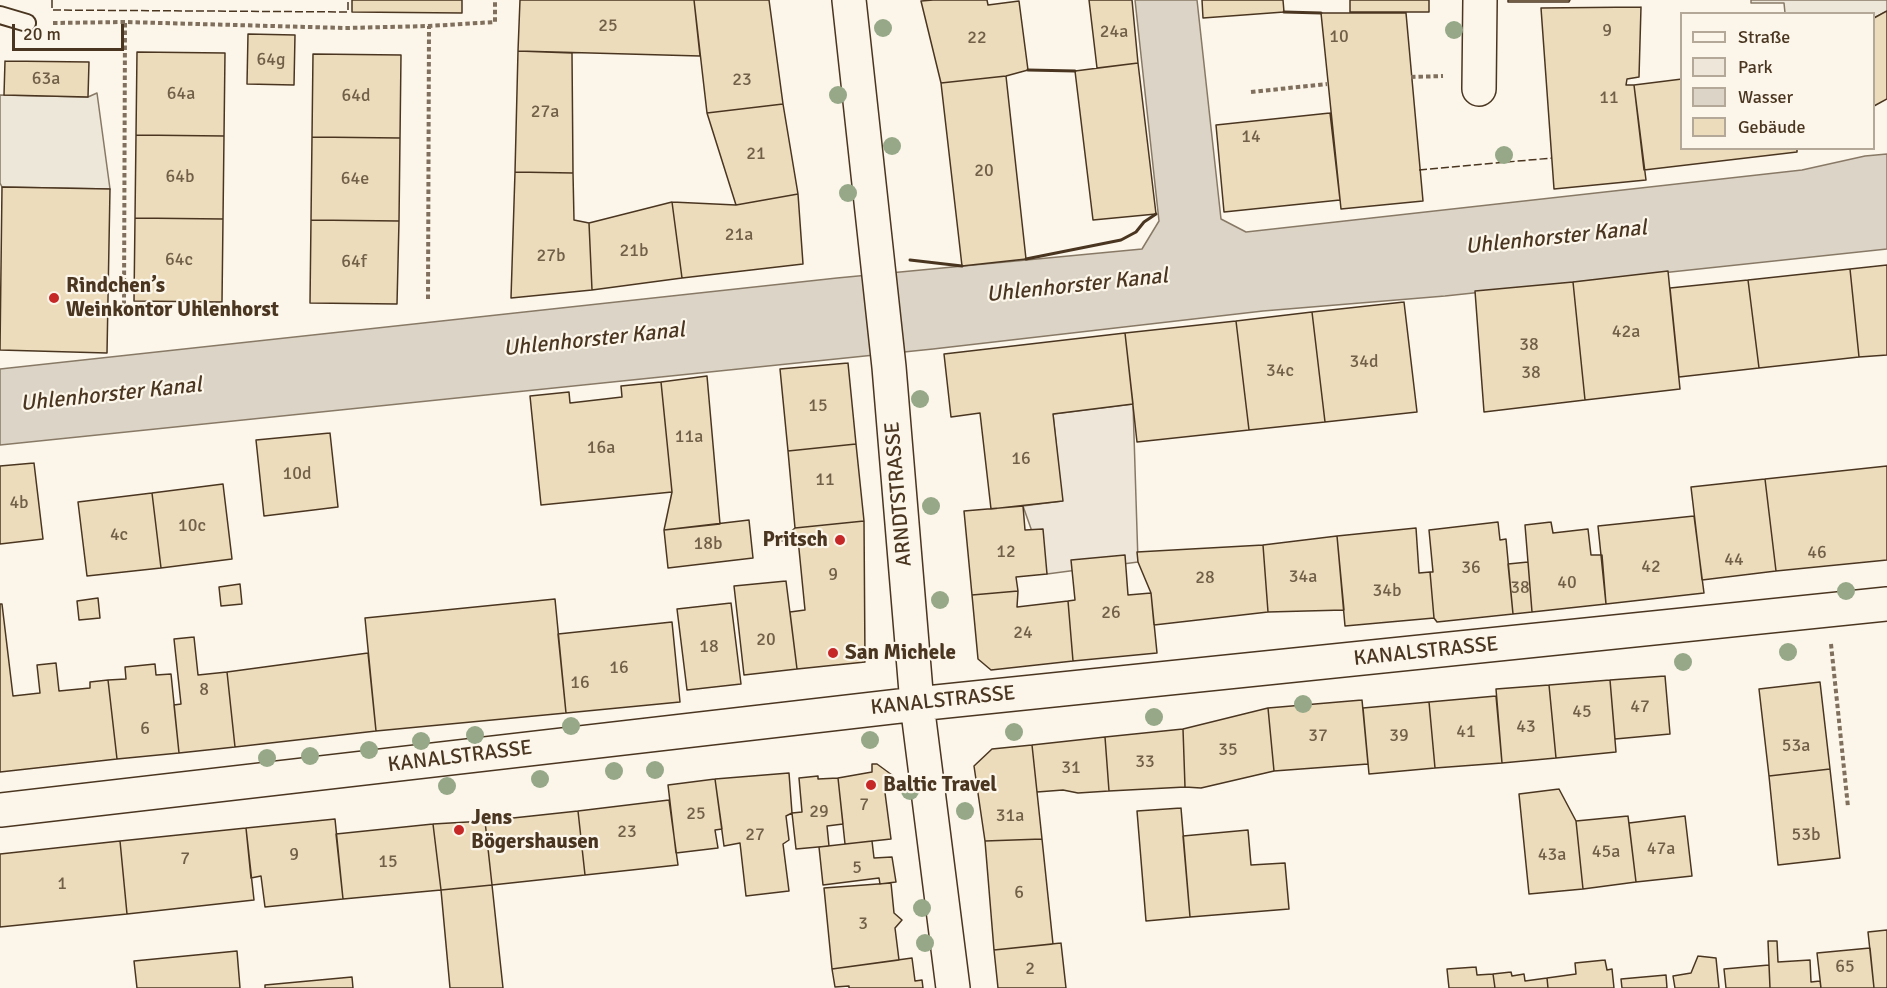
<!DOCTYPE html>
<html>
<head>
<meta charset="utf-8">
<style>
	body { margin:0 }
	#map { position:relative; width:1887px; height:988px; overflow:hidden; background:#fbf6e9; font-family:Signika,sans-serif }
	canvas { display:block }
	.legend { position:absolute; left:1680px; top:12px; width:195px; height:138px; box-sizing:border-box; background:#fbf6e9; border:2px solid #b4a999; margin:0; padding:8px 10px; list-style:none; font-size:18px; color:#4a3520 }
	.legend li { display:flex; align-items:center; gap:12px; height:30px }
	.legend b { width:30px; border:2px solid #b4a999 }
	.scale { position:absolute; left:12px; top:24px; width:112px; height:27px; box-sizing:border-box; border:3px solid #4a3520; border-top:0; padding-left:8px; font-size:18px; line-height:21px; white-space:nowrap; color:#4a3520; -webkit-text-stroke:4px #fbf6e9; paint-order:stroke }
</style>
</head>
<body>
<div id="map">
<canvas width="1887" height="988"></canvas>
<ul class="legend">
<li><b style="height:8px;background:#fbf6e9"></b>Straße</li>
<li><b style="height:16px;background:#ede6d9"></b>Park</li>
<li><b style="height:16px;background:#dcd4c6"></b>Wasser</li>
<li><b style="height:16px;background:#ecdcbc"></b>Gebäude</li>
</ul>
<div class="scale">20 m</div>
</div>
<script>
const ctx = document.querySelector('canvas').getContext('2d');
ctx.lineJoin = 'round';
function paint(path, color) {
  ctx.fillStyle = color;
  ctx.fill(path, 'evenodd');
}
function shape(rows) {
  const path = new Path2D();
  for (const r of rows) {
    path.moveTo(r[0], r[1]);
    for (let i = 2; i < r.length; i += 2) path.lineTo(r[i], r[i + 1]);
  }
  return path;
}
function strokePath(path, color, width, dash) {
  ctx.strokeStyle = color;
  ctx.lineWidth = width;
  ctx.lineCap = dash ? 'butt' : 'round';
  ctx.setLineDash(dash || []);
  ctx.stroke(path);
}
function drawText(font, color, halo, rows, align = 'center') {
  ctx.font = font + ' Signika,sans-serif';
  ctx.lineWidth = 4.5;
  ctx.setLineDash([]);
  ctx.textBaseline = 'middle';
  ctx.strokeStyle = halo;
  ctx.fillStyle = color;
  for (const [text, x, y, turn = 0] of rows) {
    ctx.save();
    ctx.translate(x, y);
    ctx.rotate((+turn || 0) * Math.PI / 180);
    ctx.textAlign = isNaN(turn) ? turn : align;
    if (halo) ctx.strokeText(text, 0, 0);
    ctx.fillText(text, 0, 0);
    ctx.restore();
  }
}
const green = shape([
	[1133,404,1138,562,1047,574,1023,506,1062,501,1053,414,1133,404]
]);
const parking = shape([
	[1751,0,1887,0,1887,11,1874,18,1874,14,1785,13,1784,3,1751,3,1751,0],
	[97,93,110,189,2,187,0,183,0,95,88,97,97,93]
]);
const water = shape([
	[1135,0,1197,0,1221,219,1246,232,1802,170,1865,156,1887,154,1887,249,1445,296,1263,311,933,349,0,445,0,369,837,278,1142,249,1159,221,1135,0]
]);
const building = shape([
	[352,0,462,0,462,13,352,12,352,0],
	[520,0,694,0,700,56,518,51,520,0],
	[694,0,769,0,783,104,707,113,694,0],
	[933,0,987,0,988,5,1019,1,1028,70,1006,76,941,83,921,1,933,0],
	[1089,0,1132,0,1138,63,1097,68,1089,0],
	[1202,0,1283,0,1284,12,1203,18,1202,0],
	[1350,0,1429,0,1429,12,1350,12,1350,0],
	[1508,0,1570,0,1569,2,1508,2,1508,0],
	[1641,7,1639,77,1627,79,1626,85,1634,85,1646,180,1554,189,1541,8,1641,7],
	[1887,11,1887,99,1874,106,1874,18,1887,11],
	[1321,13,1406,13,1423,201,1341,209,1321,13],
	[248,34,295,35,294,85,247,84,248,34],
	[518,51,572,53,573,173,515,172,518,51],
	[137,52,225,53,224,136,136,135,137,52],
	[313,54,401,55,400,138,312,137,313,54],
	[5,61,89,62,88,97,4,95,5,61],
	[1138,63,1156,214,1093,220,1075,71,1138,63],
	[1006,76,1026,259,962,266,941,83,1006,76],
	[1682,79,1682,148,1797,148,1797,152,1644,170,1634,85,1682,79],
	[783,104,798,194,736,205,707,113,783,104],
	[1330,113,1340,200,1224,212,1216,125,1330,113],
	[136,135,224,136,223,219,135,218,136,135],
	[312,137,400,138,399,221,311,220,312,137],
	[515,172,573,173,574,220,589,223,592,290,511,298,515,172],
	[2,187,110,189,107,353,0,350,2,187],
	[798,194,803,264,682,278,672,202,736,205,798,194],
	[672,202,682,278,592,290,589,223,672,202],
	[135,218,223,219,222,302,134,301,135,218],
	[311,220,399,221,397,304,310,303,311,220],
	[1887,265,1887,355,1859,357,1850,269,1887,265],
	[1850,269,1859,357,1759,368,1748,280,1850,269],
	[1668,271,1680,389,1585,400,1573,282,1668,271],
	[1748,280,1759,368,1679,377,1670,288,1748,280],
	[1573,282,1585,400,1484,412,1475,291,1573,282],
	[1404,302,1417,412,1325,422,1312,312,1404,302],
	[1312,312,1325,422,1249,430,1236,321,1312,312],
	[1236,321,1249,430,1137,442,1125,333,1236,321],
	[1125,333,1133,404,1053,414,1063,501,991,509,980,413,951,417,944,354,1125,333],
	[848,363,856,444,788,451,780,369,848,363],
	[707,376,720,524,664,530,672,492,661,382,707,376],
	[661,382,672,492,541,505,530,396,569,392,570,403,622,397,621,386,661,382],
	[330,433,338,507,264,516,256,440,330,433],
	[856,444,864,521,795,528,788,451,856,444],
	[34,463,43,539,0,544,0,466,34,463],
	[1887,466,1887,560,1776,571,1765,479,1887,466],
	[1765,479,1776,571,1702,580,1691,487,1765,479],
	[223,484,232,559,161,568,152,493,223,484],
	[152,493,161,568,87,576,78,502,152,493],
	[1023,506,1025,530,1043,529,1047,574,1016,577,1018,591,972,595,964,511,1023,506],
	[1694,516,1704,593,1606,604,1598,526,1694,516],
	[749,520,753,558,668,568,664,530,749,520],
	[864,521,865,662,797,669,790,612,805,610,798,539,780,541,795,528,864,521],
	[1498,522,1500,540,1506,539,1513,614,1437,622,1434,618,1430,572,1433,572,1429,530,1498,522],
	[1551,522,1553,533,1588,529,1591,555,1602,555,1606,604,1532,612,1525,525,1551,522],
	[1416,528,1419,573,1430,572,1434,618,1345,626,1337,536,1416,528],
	[1337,536,1344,610,1268,612,1263,545,1337,536],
	[1263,545,1268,612,1154,625,1151,593,1138,562,1137,552,1263,545],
	[1125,555,1128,595,1151,593,1157,653,1073,661,1068,601,1075,600,1071,560,1125,555],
	[1528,562,1532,612,1513,614,1508,564,1528,562],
	[786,581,797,669,744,675,734,586,786,581],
	[240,584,242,604,221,606,219,587,240,584],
	[1018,591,1017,607,1068,601,1073,661,991,670,978,659,972,595,1018,591],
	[98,598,100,618,79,620,77,601,98,598],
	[555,599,566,713,376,731,365,618,555,599],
	[731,603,741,684,687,690,677,609,731,603],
	[0,604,2,604,13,696,40,693,37,665,56,663,59,691,90,688,90,682,108,680,117,759,0,772,0,604],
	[672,622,680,702,566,713,558,634,672,622],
	[194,637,198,675,227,672,235,747,179,753,174,705,181,704,174,639,194,637],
	[368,653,376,731,235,747,227,672,368,653],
	[155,664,156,675,171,674,179,753,117,759,108,680,126,679,125,667,155,664],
	[1665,676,1670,734,1615,739,1610,680,1665,676],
	[1610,680,1616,752,1556,758,1549,685,1610,680],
	[1820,682,1830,769,1769,776,1759,689,1820,682],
	[1549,685,1556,758,1502,763,1496,689,1549,685],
	[1496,696,1502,763,1435,768,1429,702,1496,696],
	[1362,700,1368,764,1274,771,1268,708,1362,700],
	[1429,702,1435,768,1369,774,1363,708,1429,702],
	[1268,708,1274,771,1201,788,1185,787,1183,729,1268,708],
	[1183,729,1185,787,1109,791,1105,737,1183,729],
	[1105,737,1109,791,1078,793,1063,790,1037,792,1032,745,1105,737],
	[1032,745,1042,839,985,841,974,766,992,749,1032,745],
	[872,764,877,764,892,775,894,784,884,785,891,839,845,844,838,778,872,772,872,764],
	[1830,769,1840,858,1778,865,1769,776,1830,769],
	[789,773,792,813,786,816,789,840,783,844,789,891,746,896,740,843,724,846,715,779,789,773],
	[818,776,818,779,838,778,843,824,827,826,829,846,796,849,792,813,802,812,799,778,818,776],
	[715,779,722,829,715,830,718,848,676,853,668,785,715,779],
	[1559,789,1576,821,1583,889,1529,894,1519,794,1559,789],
	[669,800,678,865,585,875,578,811,669,800],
	[1181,808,1190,917,1146,921,1137,811,1181,808],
	[578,811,585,875,492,885,485,821,578,811],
	[1628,816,1636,882,1583,889,1576,821,1628,816],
	[1685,816,1692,876,1636,882,1629,823,1685,816],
	[335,819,343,899,265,907,261,876,251,878,246,828,335,819],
	[485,821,492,885,441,890,433,824,485,821],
	[433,824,441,890,343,899,336,834,433,824],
	[246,828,254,900,127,914,120,841,246,828],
	[1248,830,1251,865,1285,863,1289,909,1190,917,1183,836,1248,830],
	[1042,839,1053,944,994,950,985,841,1042,839],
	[120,841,127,914,0,927,0,854,120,841],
	[872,841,874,858,892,857,896,882,880,884,879,878,823,885,819,847,872,841],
	[891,883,894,913,902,920,895,928,899,960,832,969,824,888,891,883],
	[492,885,503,988,450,988,441,890,492,885],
	[1887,930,1887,988,1874,988,1868,932,1887,930],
	[1768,941,1777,941,1778,962,1810,960,1811,982,1820,981,1821,988,1770,988,1768,941],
	[1061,943,1066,988,998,988,994,950,1061,943],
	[1870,948,1874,988,1821,988,1817,953,1870,948],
	[237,951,240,988,137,988,134,961,237,951],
	[1698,956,1716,958,1719,988,1675,988,1673,976,1691,973,1698,956],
	[912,958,915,981,922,980,923,988,849,988,849,986,835,987,832,969,912,958],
	[1605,960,1607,970,1612,969,1614,988,1548,988,1547,978,1576,974,1575,963,1605,960],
	[1769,965,1770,988,1726,988,1724,969,1769,965],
	[1476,967,1477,975,1493,974,1495,988,1449,988,1447,969,1476,967],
	[1511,972,1512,976,1524,974,1525,981,1547,978,1548,988,1495,988,1493,974,1511,972],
	[1666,975,1667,988,1622,988,1621,979,1666,975],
	[352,977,353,988,265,988,265,985,352,977]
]);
const path = shape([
	[53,23,125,22,345,28,429,26,495,22,495,0],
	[1411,77,1443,76],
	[1251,92,1327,84],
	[428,299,429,26],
	[124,305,125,22],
	[1831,644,1848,807]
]);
const service = shape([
	[0,15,27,23]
]);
const minor = shape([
	[849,0,889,367,917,704,953,988],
	[1479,89,1480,0],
	[0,810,917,704,1887,604]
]);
const fence = shape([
	[52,0,52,10,348,12,348,0],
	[1419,170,1552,158]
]);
const wall = shape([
	[1284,12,1321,13],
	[1028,70,1075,71],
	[1026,259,1121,240,1136,232,1144,222,1156,214],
	[910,260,962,266]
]);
const trees = [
	[883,28],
	[1454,30],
	[838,95],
	[892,146],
	[1504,155],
	[848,193],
	[920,399],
	[931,506],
	[1846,591],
	[940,600],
	[1788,652],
	[1683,662],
	[1303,704],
	[1154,717],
	[571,726],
	[1014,732],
	[475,735],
	[870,740],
	[421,741],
	[369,750],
	[310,756],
	[267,758],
	[655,770],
	[614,771],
	[540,779],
	[447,786],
	[910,791],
	[965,811],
	[922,908],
	[925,943]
];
const markers = [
	[54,298,6,"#c62828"],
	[840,540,6,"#c62828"],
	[833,653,6,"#c62828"],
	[871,785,6,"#c62828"],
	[459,830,6,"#c62828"]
];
const numberNames = [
	["25",608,26],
	["9",1607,31],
	["24a",1114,32],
	["10",1339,37],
	["22",977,38],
	["64g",271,60],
	["63a",46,79],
	["23",742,80],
	["64a",181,94],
	["64d",356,96],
	["11",1609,98],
	["27a",545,112],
	["14",1251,137],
	["21",756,154],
	["20",984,171],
	["64b",180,177],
	["64e",355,179],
	["21a",739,235],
	["21b",634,251],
	["27b",551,256],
	["64c",179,260],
	["64f",354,262],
	["42a",1626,332],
	["38",1529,345],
	["34d",1364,362],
	["34c",1280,371],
	["38",1531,373],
	["15",818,406],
	["11a",689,437],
	["16a",601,448],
	["16",1021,459],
	["10d",297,474],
	["11",825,480],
	["4b",19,503],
	["10c",192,526],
	["4c",119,535],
	["18b",708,544],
	["12",1006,552],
	["46",1817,553],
	["44",1734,560],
	["42",1651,567],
	["36",1471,568],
	["9",833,575],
	["34a",1303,577],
	["28",1205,578],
	["40",1567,583],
	["38",1520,588],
	["34b",1387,591],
	["26",1111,613],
	["24",1023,633],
	["20",766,640],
	["18",709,647],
	["16",619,668],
	["16",580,683],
	["8",204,690],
	["47",1640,707],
	["45",1582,712],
	["43",1526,727],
	["6",145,729],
	["41",1466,732],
	["37",1318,736],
	["39",1399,736],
	["53a",1796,746],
	["35",1228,750],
	["33",1145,762],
	["31",1071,768],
	["7",864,805],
	["29",819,812],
	["25",696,814],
	["31a",1010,816],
	["23",627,832],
	["27",755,835],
	["53b",1806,835],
	["47a",1661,849],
	["45a",1606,852],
	["9",294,855],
	["43a",1552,855],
	["7",185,859],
	["15",388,862],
	["5",857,868],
	["1",62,884],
	["6",1019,893],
	["3",863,924],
	["65",1845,967],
	["2",1030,969]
];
const poiNames = [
	["Rindchen’s",66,286],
	["Weinkontor Uhlenhorst",66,310],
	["Pritsch",828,540,"right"],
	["San Michele",845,653],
	["Baltic Travel",883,785],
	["Jens",471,818],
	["Bögershausen",471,842]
];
const streetNames = [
	["ARNDTSTRASSE",899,494,-95],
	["KANALSTRASSE",1426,652,-6],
	["KANALSTRASSE",943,701,-6],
	["KANALSTRASSE",460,757,-7]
];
const waterNames = [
	["Uhlenhorster Kanal",1556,238,-6],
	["Uhlenhorster Kanal",1077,286,-6],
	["Uhlenhorster Kanal",594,340,-6],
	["Uhlenhorster Kanal",111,395,-6]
];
paint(green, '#ede6d9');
strokePath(green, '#887966', 1.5);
paint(parking, '#ede7d9');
strokePath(parking, '#887966', 1.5);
paint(water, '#dcd4c6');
strokePath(water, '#887966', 1.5);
paint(building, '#ecdcbc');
strokePath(building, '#4a3520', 1.5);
strokePath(service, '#4a3520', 20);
strokePath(minor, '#4a3520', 36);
strokePath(path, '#7f6f5c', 4, [4.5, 3]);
strokePath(service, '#fbf6e9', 16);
strokePath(minor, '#fbf6e9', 33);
strokePath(fence, '#4a3520', 1.5, [8, 3]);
strokePath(wall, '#4a3520', 3);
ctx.fillStyle = '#96a887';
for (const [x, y] of trees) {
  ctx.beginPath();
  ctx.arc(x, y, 9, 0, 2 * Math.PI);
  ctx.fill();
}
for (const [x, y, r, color] of markers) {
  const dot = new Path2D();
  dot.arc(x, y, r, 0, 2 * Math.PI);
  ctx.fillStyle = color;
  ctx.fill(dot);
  strokePath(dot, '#fbf6e9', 2);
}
drawText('18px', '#725f47', null, numberNames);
drawText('bold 21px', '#4a3520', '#fbf6e9', poiNames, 'left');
drawText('21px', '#4a3520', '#fbf6e9', streetNames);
drawText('italic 22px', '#4a3520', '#fbf6e9', waterNames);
</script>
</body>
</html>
